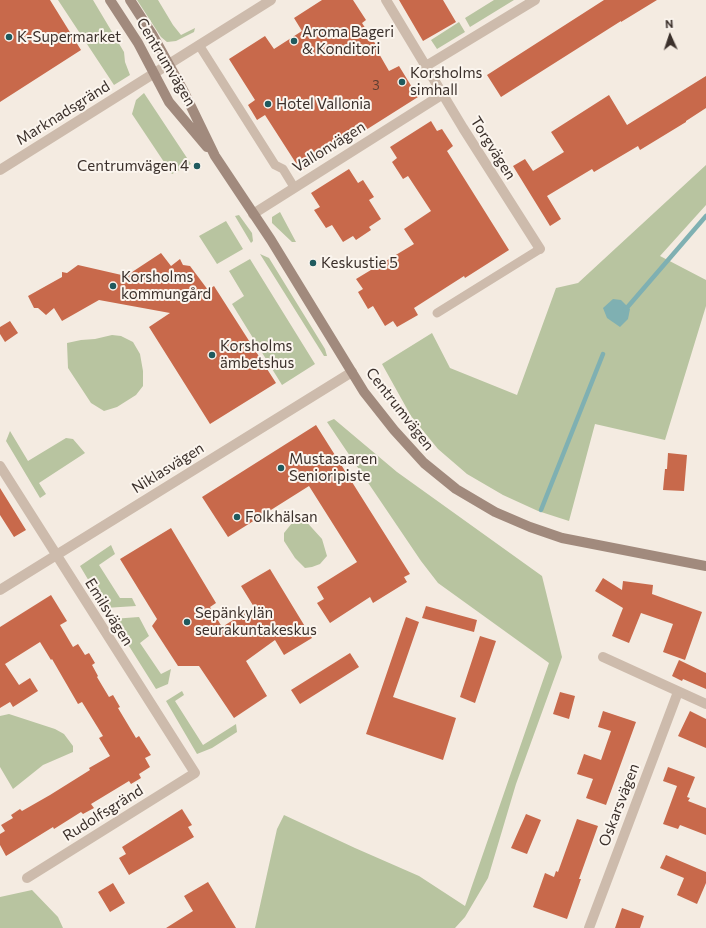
<!DOCTYPE html>
<html>
<head>
<meta charset="utf-8">
<style>
	body { margin:0 }
	#map { position:relative; width:706px; height:928px; overflow:hidden; background:#f4ebe1; font-family:Commissioner,sans-serif }
	canvas { display:block }
	.north { position:absolute; left:650px; top:16px; width:40px; height:40px; -webkit-text-stroke:3px #fbf5ee; paint-order:stroke; rotate:357deg; font-size:11px; font-weight:700; line-height:16px; text-align:center; color:#3b302b }
	.north::after { content:''; display:block; margin:auto; width:14px; height:18px; background:#3b302b; clip-path:polygon(50% 0,100% 100%,50% 72%,0 100%) }
</style>
</head>
<body>
<div id="map">
<canvas width="706" height="928"></canvas>
<div class="north">N</div>
</div>
<script>
const ctx = document.querySelector('canvas').getContext('2d');
ctx.lineJoin = 'round';
function paint(path, color) {
  ctx.fillStyle = color;
  ctx.fill(path, 'evenodd');
}
function shape(rows) {
  const path = new Path2D();
  for (const r of rows) {
    path.moveTo(r[0], r[1]);
    for (let i = 2; i < r.length; i += 2) path.lineTo(r[i], r[i + 1]);
  }
  return path;
}
function strokePath(path, color, width, dash) {
  ctx.strokeStyle = color;
  ctx.lineWidth = width;
  ctx.lineCap = dash ? 'butt' : 'round';
  ctx.setLineDash(dash || []);
  ctx.stroke(path);
}
function drawText(font, color, halo, rows, align = 'center') {
  ctx.font = font + ' Commissioner,sans-serif';
  ctx.lineWidth = 4;
  ctx.setLineDash([]);
  ctx.textBaseline = 'middle';
  ctx.strokeStyle = halo;
  ctx.fillStyle = color;
  for (const [text, x, y, turn = 0] of rows) {
    ctx.save();
    ctx.translate(x, y);
    ctx.rotate((+turn || 0) * Math.PI / 180);
    ctx.textAlign = isNaN(turn) ? turn : align;
    if (halo) ctx.strokeText(text, 0, 0);
    ctx.fillText(text, 0, 0);
    ctx.restore();
  }
}
const green = shape([
	[58,0,93,0,124,52,125,62,130,75,114,85],
	[137,0,158,0,173,25,181,35,195,28,194,32,176,41,167,42,161,37],
	[494,0,514,0,470,27,465,18],
	[459,22,465,32,437,49,431,40],
	[144,93,191,164,172,174,132,114,136,100],
	[706,165,706,205,660,256,706,280,706,306,665,440,595,424,569,521,538,511,503,495,467,474,438,449,411,416,382,364,432,333,450,368,517,395,556,288,578,283],
	[280,212,296,242,292,242,272,223,272,217],
	[239,215,252,233,253,241,251,243,235,216],
	[226,221,243,249,217,264,199,236],
	[260,254,269,258,325,349,327,356,324,356],
	[250,259,315,364,282,385,232,304,244,296,229,271],
	[112,335,121,336,133,342,140,354,143,371,143,386,136,395,117,407,104,411,91,403,68,368,67,343,81,340,95,339],
	[334,419,397,472,542,576,562,657,516,784,488,878,465,917,455,928,255,928,277,829,284,815,355,848,419,876,465,906,549,663,438,583,421,561,327,422],
	[10,431,28,461,66,438,73,439,85,453,39,483,46,494,40,498,6,441],
	[303,518,322,539,327,556,320,564,312,567,305,568,295,558,284,541,284,533,292,523],
	[111,545,115,554,99,565,120,598,132,598,136,606,105,608,80,566],
	[139,617,149,636,140,643,161,674,171,669,168,684,156,689,112,619],
	[182,691,184,695,175,701,203,745,236,724,237,732,212,748,197,754,166,701],
	[9,714,55,729,64,734,73,746,73,752,43,765,13,789,0,767,0,716],
	[32,890,58,917,63,928,0,928,0,897]
]);
const water = shape([
	[613,299,621,300,630,309,628,319,620,327,607,318,603,308]
]);
const stream = shape([
	[625,310,706,216],
	[541,510,603,354]
]);
const building = shape([
	[0,0,50,0,81,50,0,102],
	[322,0,353,0,366,20,362,23,380,51,378,52,389,71,399,66,418,97,301,171,265,115,257,120,248,105,255,100,229,59,265,36,274,49,302,31,294,18],
	[399,0,443,0,456,22,423,41],
	[604,0,657,0,621,22,621,21,501,97,487,75],
	[706,76,706,108,686,121,686,122,640,150,638,146,594,172,592,169,547,196,561,219,550,226,513,166,525,159,533,171,564,152,551,132,609,95,627,125],
	[431,121,437,131,442,129,453,146,447,151,509,250,465,278,464,276,414,308,418,315,397,327,393,321,385,326,373,306,368,309,358,292,363,289,356,279,414,244,404,229,431,211,408,176,403,179,392,162,397,158,390,147],
	[349,169,358,183,363,180,374,197,369,200,381,219,369,227,371,230,356,240,353,236,343,242,332,225,326,228,314,210,320,207,311,193],
	[161,253,171,266,180,259,183,265,190,266,208,290,214,286,276,383,210,424,149,327,170,313,99,300,62,321,54,308,46,315,38,308,34,308,28,296,62,277,62,272,67,273,78,265,126,276],
	[10,321,18,333,5,342,0,334,0,327],
	[316,425,410,574,404,577,407,582,373,603,370,597,330,623,317,603,324,599,317,587,357,562,309,486,228,537,202,497],
	[668,453,687,455,684,491,663,490,665,469,667,469],
	[0,488,26,530,14,537,0,515],
	[171,528,216,603,210,607,222,627,254,607,241,586,270,569,312,638,284,655,275,640,246,661,267,696,234,718,199,666,178,666,152,626,157,619,120,559],
	[603,578,622,590,623,581,653,585,652,594,702,612,685,660,663,652,673,624,641,613,629,643,612,636,623,608,595,591],
	[51,595,67,621,60,625,73,647,78,644,85,655,89,653,95,663,92,665,98,676,97,677,109,697,113,695,120,707,118,708,136,738,139,736,151,755,145,758,150,767,139,774,141,778,131,784,129,781,91,804,94,808,83,814,81,812,54,829,53,827,6,856,0,845,0,834,5,831,1,825,13,818,11,815,20,809,22,811,50,795,90,770,89,768,110,756,99,738,103,736,82,702,78,704,52,659,51,660,40,642,5,664,19,685,30,678,38,691,13,707,10,702,0,708,0,627],
	[426,606,477,620,474,632,422,618],
	[406,617,419,622,393,697,456,718,443,760,366,734],
	[480,636,496,641,475,703,460,697],
	[350,653,359,667,300,704,291,690],
	[679,660,706,673,706,689,683,679,682,681,672,676],
	[560,692,575,696,569,719,553,714],
	[603,711,636,722,606,805,586,798,593,779,577,774,584,754,601,760,611,731,598,727],
	[690,711,706,719,706,748,678,736],
	[668,767,695,777,687,797,690,798,688,801,706,808,706,835,680,825,678,829,663,824,677,786,663,781],
	[182,809,192,825,188,827,194,837,129,875,119,858,126,854,122,847],
	[526,814,541,820,527,854,511,848],
	[577,819,598,826,579,879,581,879,567,919,533,907,545,873,554,877,556,871,558,872],
	[666,855,706,872,706,883,697,904,677,895,684,878,660,868],
	[208,882,236,928,166,928,193,911,184,896],
	[113,883,125,903,110,912,98,892],
	[622,908,644,916,640,928,615,928]
]);
const service = shape([
	[199,45,275,165,283,169,294,187],
	[437,313,540,249]
]);
const minor = shape([
	[386,0,463,128,540,249],
	[426,66,535,0],
	[0,170,271,0],
	[253,214,443,94],
	[0,466,195,773,27,878],
	[0,590,352,372],
	[603,657,706,704],
	[589,928,678,692]
]);
const secondary = shape([
	[110,0,138,43,169,102,207,147],
	[130,0,152,34,184,92,215,156,271,240,364,392,394,430,424,463,456,489,495,512,530,527,562,538,706,566]
]);
const markers = [
	[9,37,4,"#1f5a5e"],
	[294,41,4,"#1f5a5e"],
	[402,82,4,"#1f5a5e"],
	[268,104,4,"#1f5a5e"],
	[197,166,4,"#1f5a5e"],
	[313,263,4,"#1f5a5e"],
	[113,286,4,"#1f5a5e"],
	[212,355,4,"#1f5a5e"],
	[281,468,4,"#1f5a5e"],
	[237,517,4,"#1f5a5e"],
	[187,622,4,"#1f5a5e"]
];
const numberNames = [
	["3",376,86]
];
const poiNames = [
	["Aroma Bageri",302,32],
	["& Konditori",302,49],
	["K-Supermarket",17,37],
	["Korsholms",410,73],
	["simhall",410,90],
	["Hotel Vallonia",276,104],
	["Centrumvägen 4",189,166,"right"],
	["Keskustie 5",321,263],
	["Korsholms",121,277],
	["kommungård",121,294],
	["Korsholms",220,346],
	["ämbetshus",220,363],
	["Mustasaaren",289,459],
	["Senioripiste",289,476],
	["Folkhälsan",245,517],
	["Sepänkylän",195,613],
	["seurakuntakeskus",195,630]
];
const streetNames = [
	["Centrumvägen",166,62,59],
	["Marknadsgränd",63,113,-32],
	["Vallonvägen",329,147,-32],
	["Torgvägen",493,148,58],
	["Centrumvägen",400,409,52],
	["Niklasvägen",168,468,-32],
	["Emilsvägen",109,612,58],
	["Oskarsvägen",619,805,-69],
	["Rudolfsgränd",103,813,-32]
];
paint(green, '#b8c4a0');
paint(water, '#7fb0b2');
strokePath(stream, '#7fb0b2', 4.5);
paint(building, '#c8694b');
strokePath(service, '#cdbbac', 9);
strokePath(minor, '#cdbbac', 10);
strokePath(secondary, '#a18a7d', 10);
for (const [x, y, r, color] of markers) {
  const dot = new Path2D();
  dot.arc(x, y, r, 0, 2 * Math.PI);
  ctx.fillStyle = color;
  ctx.fill(dot);
  strokePath(dot, '#fbf5ee', 1.5);
}
drawText('13px', '#5e3e33', null, numberNames);
drawText('15px', '#3b302b', '#fbf5ee', poiNames, 'left');
drawText('15px', '#3b302b', '#fbf5ee', streetNames);
</script>
</body>
</html>
